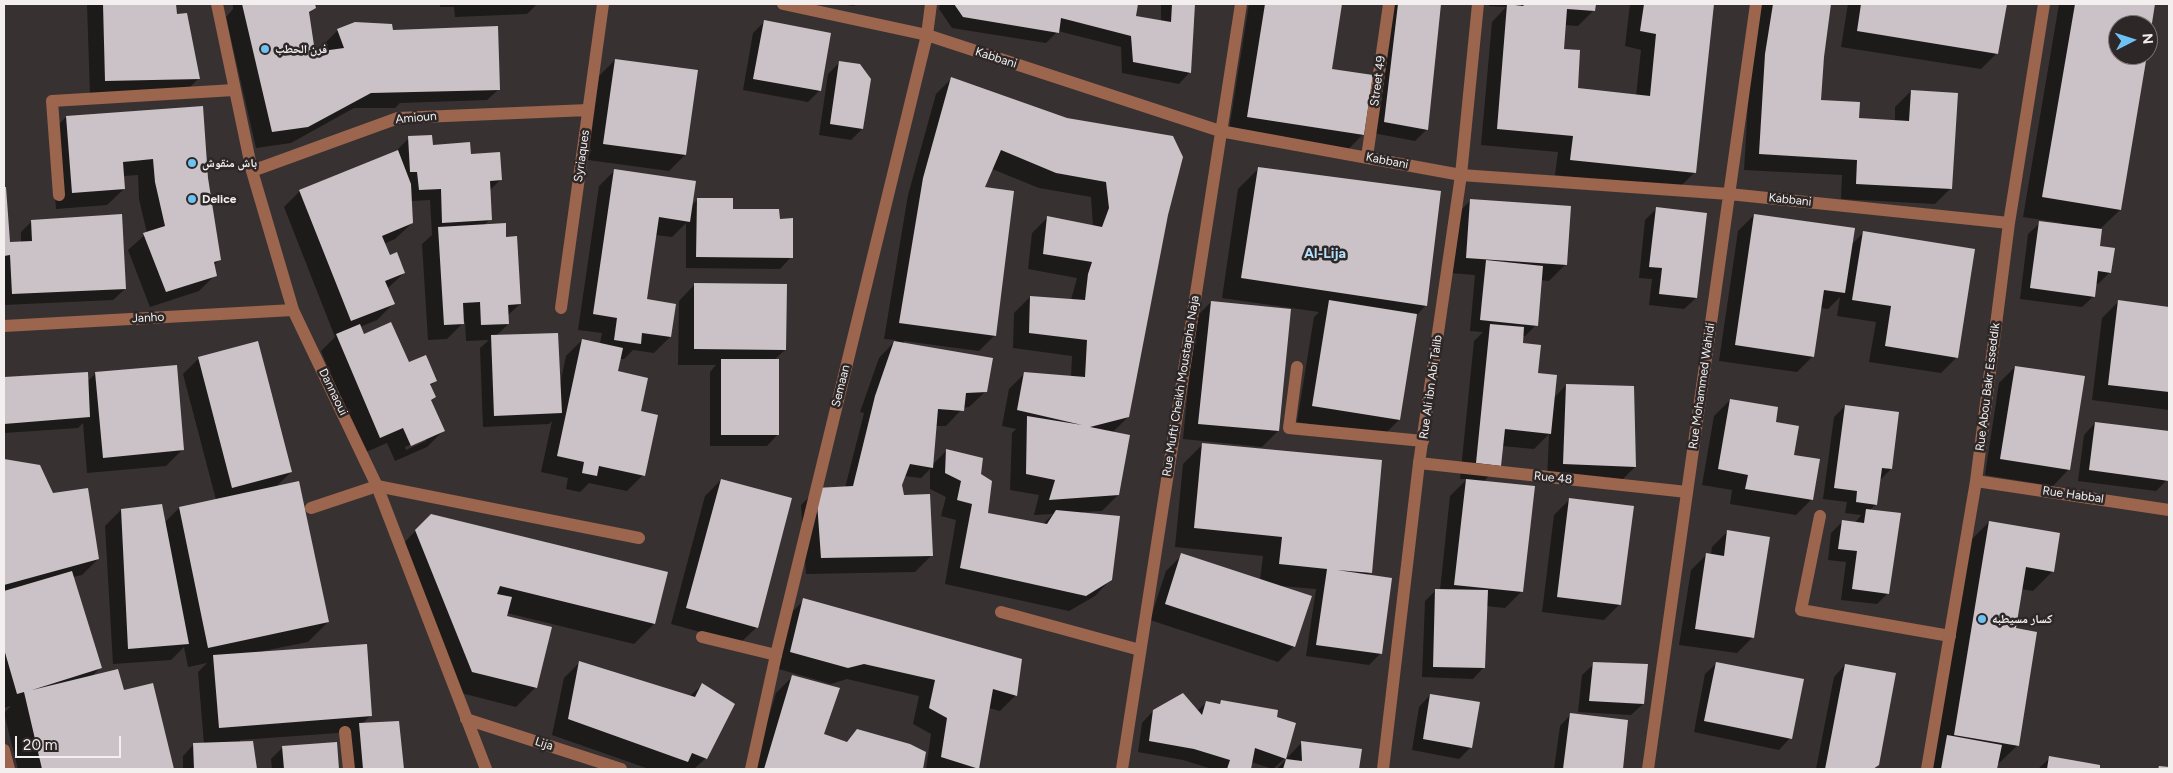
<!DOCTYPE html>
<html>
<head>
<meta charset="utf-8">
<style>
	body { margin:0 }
	#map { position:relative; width:2173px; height:773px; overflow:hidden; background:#383131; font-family:Figtree,sans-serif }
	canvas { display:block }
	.frame { position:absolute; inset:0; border:5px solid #f3efef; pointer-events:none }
	.north { position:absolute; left:2108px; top:15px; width:50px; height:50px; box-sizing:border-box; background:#2d2727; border:1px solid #7c7777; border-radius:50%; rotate:85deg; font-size:14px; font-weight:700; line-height:20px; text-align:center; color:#f3efef }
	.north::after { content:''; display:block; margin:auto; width:18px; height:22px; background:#6ec2f3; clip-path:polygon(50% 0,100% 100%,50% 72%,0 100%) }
	.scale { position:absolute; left:15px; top:736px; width:106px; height:22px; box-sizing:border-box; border:2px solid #f3efef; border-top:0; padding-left:6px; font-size:15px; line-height:18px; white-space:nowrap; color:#f3efef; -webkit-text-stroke:4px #2d2727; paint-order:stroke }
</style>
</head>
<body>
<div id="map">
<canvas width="2173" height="773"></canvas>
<div class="frame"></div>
<div class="north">N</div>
<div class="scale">20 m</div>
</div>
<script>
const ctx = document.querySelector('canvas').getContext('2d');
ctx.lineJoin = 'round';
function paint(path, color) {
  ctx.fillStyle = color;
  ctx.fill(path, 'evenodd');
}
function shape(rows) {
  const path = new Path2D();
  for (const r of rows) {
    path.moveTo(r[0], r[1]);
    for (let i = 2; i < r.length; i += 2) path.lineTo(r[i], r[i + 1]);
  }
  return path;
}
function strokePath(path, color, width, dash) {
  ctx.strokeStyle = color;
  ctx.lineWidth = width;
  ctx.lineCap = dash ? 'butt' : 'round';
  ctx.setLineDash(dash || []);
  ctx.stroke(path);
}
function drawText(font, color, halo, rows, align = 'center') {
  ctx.font = font + ' Figtree,"Noto Naskh Arabic",sans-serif';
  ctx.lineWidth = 5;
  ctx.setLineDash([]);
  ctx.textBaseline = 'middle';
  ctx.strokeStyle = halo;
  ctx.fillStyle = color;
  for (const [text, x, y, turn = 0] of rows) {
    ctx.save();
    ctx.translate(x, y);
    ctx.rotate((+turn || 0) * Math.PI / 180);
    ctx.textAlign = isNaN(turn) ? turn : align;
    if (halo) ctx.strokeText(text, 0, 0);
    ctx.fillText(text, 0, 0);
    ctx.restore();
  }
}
const shadow = shape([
	[87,4,175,4,176,16,198,79,182,95,90,96],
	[233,4,314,4,315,8,308,14,314,54,324,52,322,46,338,30,392,31,499,89,487,100,400,103,395,108,354,108,291,143,256,148,226,17,233,9],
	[440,4,537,4,527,14,455,17,454,7,440,7],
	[838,4,857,4,854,6],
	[940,4,1137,4,1134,17,1161,22,1161,4,1194,4,1190,72,1179,84,1122,73,1121,47,1058,31,1046,43,952,28,939,9],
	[1249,4,1340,4,1330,70,1363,134,1344,154,1228,136],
	[1392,4,1440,4,1427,129,1415,141,1373,133],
	[1489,4,1594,4,1594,10,1578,26,1564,25,1562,50,1576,89,1636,96,1641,50,1625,46,1630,4,1713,4,1695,172,1679,188,1555,175,1558,152,1481,145,1492,22,1506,7,1489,6],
	[1759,4,1830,4,1823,57,1820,101,1858,119,1895,121,1895,107,1911,91,1951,188,1935,204,1841,199,1842,175,1744,170,1750,71],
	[1848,4,2005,4,1997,53,1981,69,1841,47],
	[2059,4,2154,4,2148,39,2148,25,2118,25,2118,55,2145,55,2120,210,2099,230,2098,247,2110,272,2098,284,2095,283,2094,296,2082,307,2020,299,2028,234,2040,223,2061,225,2062,223,2023,217],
	[764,22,829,34,819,91,808,102,743,90,753,33],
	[615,60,685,155,669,171,588,160,599,76],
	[839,63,862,129,851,140,819,135,828,74],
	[952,78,1167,215,1128,417,1112,433,1118,495,1102,511,1082,512,1111,579,1095,596,1069,611,945,584,956,520,941,516,946,497,930,489,930,469,921,478,904,476,900,485,903,497,931,556,915,572,806,574,801,505,817,489,845,488,864,413,860,412,879,358,896,340,884,339,908,195,936,94],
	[992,169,1039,188,1091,197,1093,226,1048,217,1032,233,1028,269,1077,278,1071,300,1030,297,1014,313,1013,348,1072,356,1071,377,1025,373,1009,389,1002,426,1016,429,1012,433,1010,490,1039,495,1034,515,1053,514,1043,524,986,514,980,475,946,451,932,465,935,426,946,426,963,408,969,407,986,391,904,343,904,341,979,351,995,335,984,188],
	[66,117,207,178,220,259,213,266,215,275,199,291,150,307,128,250,147,233,139,199,138,175,123,176,124,189,107,205,56,209,50,133],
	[409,138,431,146,469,155,501,179,489,191,490,219,484,225,505,238,520,304,507,316,508,324,495,337,560,384,566,356,582,340,600,344,602,333,578,330,599,186,615,170,691,206,698,199,732,210,778,220,791,257,780,269,686,268,686,223,672,237,655,235,645,300,670,337,654,353,633,350,624,359,620,359,617,372,639,412,643,475,627,491,589,483,580,492,566,489,568,478,541,472,552,421,549,424,483,427,480,348,489,340,466,341,465,321,447,339,428,340,422,244,432,235,430,200,411,201,412,223,395,239,384,244,389,256,404,273,387,289,393,304,377,320,360,327,363,336,436,380,430,386,435,397,431,401,443,431,427,447,395,461,387,443,364,453,321,351,335,337,284,207,300,191,398,151,398,149],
	[426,438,426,441,406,450,405,447],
	[1258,169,1426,305,1416,316,1399,420,1383,436,1297,422,1314,317,1319,312,1222,298,1238,189],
	[4,189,8,245,21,242,21,232,32,221,125,289,113,300,4,305],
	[1471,200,1570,208,1565,265,1549,281,1540,280,1536,325,1525,336,1522,336,1522,344,1537,374,1554,398,1566,385,1635,467,1619,483,1547,480,1549,434,1534,449,1502,446,1500,465,1483,482,1521,592,1505,608,1486,606,1484,667,1473,679,1422,677,1425,601,1436,590,1440,590,1450,496,1467,479,1460,479,1474,341,1483,332,1470,331,1475,275,1450,273,1455,216],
	[1656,209,1696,298,1684,309,1649,305,1652,279,1639,278,1645,220],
	[1754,215,1851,245,1863,233,1957,357,1941,373,1869,362,1876,322,1837,316,1840,297,1828,309,1820,308,1813,356,1797,372,1719,361,1738,231],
	[695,284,785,350,774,360,778,434,767,446,710,446,710,372,716,365,678,365,679,301],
	[1211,302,1289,310,1278,431,1262,447,1183,439,1195,318],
	[2118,302,2169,308,2169,410,2092,400,2102,318],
	[199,358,291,472,275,488,328,622,308,642,263,651,263,653,370,716,362,724,398,722,403,769,346,769,344,740,352,732,240,740,240,743,252,742,255,769,183,769,183,756,194,744,204,744,198,672,207,663,188,667,184,647,171,660,113,664,105,526,121,510,164,523,179,508,216,500,183,374],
	[2015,367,2069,469,2053,486,1985,475,1999,383],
	[86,373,87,382,96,373,182,450,166,466,87,473,83,423,78,428,4,433,4,379],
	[1730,400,1774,423,1792,456,1812,499,1796,515,1730,504,1732,490,1702,485,1714,416],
	[1845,406,1891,469,1880,480,1876,504,1870,510,1888,593,1877,604,1841,600,1846,562,1828,560,1831,533,1843,521,1855,523,1861,515,1845,513,1847,502,1823,499,1834,417],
	[2095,423,2169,433,2167,480,2156,491,2078,481,2084,435],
	[1203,444,1370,572,1367,576,1391,579,1380,654,1369,665,1306,656,1316,589,1281,586,1294,646,1278,662,1150,620,1166,571,1182,555,1260,580,1263,556,1175,547,1183,464],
	[4,460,39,466,53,494,98,559,82,575,73,577,100,668,91,677,123,692,152,685,173,769,18,769,4,713,11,706,4,708],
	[721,480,757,627,740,643,671,624,705,496],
	[1570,499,1620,604,1604,620,1542,612,1554,515],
	[431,515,654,624,634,644,507,613,506,617,536,687,516,707,453,691,396,551],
	[1989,522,2053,571,2033,591,2021,589,2014,629,2018,745,1997,765,1996,769,1925,769,1969,542],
	[1728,531,1753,637,1737,653,1679,645,1691,570,1707,554,1711,555,1712,547],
	[804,600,1016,695,1000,711,989,708,978,769,926,769,931,734,913,724,919,696,847,679,831,684,775,668,788,616],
	[580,662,690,696,702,685,706,758,694,769,649,769,552,735,564,678],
	[1717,663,1790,738,1779,750,1694,732,1705,674],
	[1594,664,1643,704,1631,715,1578,712,1582,675],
	[1845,665,1878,765,1873,769,1816,769,1834,677],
	[792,677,822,734,846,743,858,731,925,753,921,769,753,769,776,693],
	[1430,695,1471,747,1459,759,1412,750,1419,707],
	[1222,701,1275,718,1285,758,1273,769,1251,762,1250,769,1212,769,1183,760,1138,752,1142,723,1153,711,1197,711,1206,703,1218,705],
	[1571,714,1627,722,1621,769,1554,769,1560,726],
	[1302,742,1360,750,1357,769,1277,769],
	[336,743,337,769,272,769,271,759,283,747],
	[2050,758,2099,766,2098,769,2038,769]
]);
const building = shape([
	[103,4,176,4,177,14,187,13,200,79,105,81],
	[242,4,315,4,316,8,309,12,315,52,344,48,337,29,355,22,392,24,393,30,498,26,500,90,371,93,308,127,272,132],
	[954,4,1138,4,1136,16,1171,22,1172,4,1195,4,1191,73,1133,62,1131,36,1061,18,1059,33,963,17],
	[1265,4,1342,4,1332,69,1373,75,1364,135,1247,117],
	[1398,4,1441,4,1428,130,1384,122],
	[1507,4,1523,6,1525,4,1596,4,1595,11,1567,9,1564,49,1580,50,1578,88,1650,96,1656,34,1640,31,1644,4,1714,4,1696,173,1570,160,1573,136,1497,129],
	[1773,4,1831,4,1824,57,1821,100,1860,102,1859,118,1909,121,1911,90,1958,93,1952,189,1856,184,1857,160,1759,154,1765,54],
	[1861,4,2007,4,1998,54,1857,31],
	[2075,4,2155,4,2149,42,2148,25,2118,25,2118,55,2147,55,2121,210,2042,197],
	[764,20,831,33,821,91,753,79],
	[615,59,698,70,686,155,603,144],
	[839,61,860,64,871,79,863,129,830,124],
	[951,77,1067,118,1173,136,1183,157,1168,215,1129,417,1090,427,1130,435,1119,495,1049,500,1055,480,1026,474,1027,416,1082,425,1017,410,1024,372,1085,377,1087,340,1029,333,1030,296,1085,300,1088,274,1092,262,1043,254,1047,216,1102,227,1109,208,1106,182,1056,173,1001,150,985,187,1014,191,996,336,899,323,923,178],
	[203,106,208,178,221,260,214,262,217,276,166,292,143,233,165,226,155,182,153,159,123,162,125,189,72,193,66,116],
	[432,135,433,145,470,142,471,154,500,152,502,180,490,181,492,220,442,223,441,189,419,190,417,172,410,172,408,136],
	[398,150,411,184,413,223,382,236,390,255,397,252,405,273,385,281,395,304,351,321,299,190],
	[1258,167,1441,191,1427,306,1241,278],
	[614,169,696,181,690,222,659,217,647,299,676,304,671,337,642,333,641,344,614,340,617,318,593,314],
	[4,187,6,187,10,242,32,241,31,220,122,214,126,289,12,294,10,255,4,256],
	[697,198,733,198,733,209,779,209,780,219,793,218,793,258,696,257],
	[1470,199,1571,206,1567,265,1466,258],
	[1656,207,1707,213,1697,298,1659,294,1662,268,1649,267],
	[1754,214,1855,228,1845,293,1824,290,1814,357,1735,345],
	[2039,221,2102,229,2100,246,2115,248,2111,273,2098,271,2095,297,2030,288],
	[506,223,506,237,517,236,521,304,508,305,509,324,481,325,480,302,463,303,464,324,444,325,438,227],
	[1863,231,1975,249,1958,358,1885,346,1891,306,1852,300],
	[1486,260,1543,266,1538,326,1480,320],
	[694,283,787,284,786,350,694,349],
	[1329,300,1417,314,1400,420,1312,406],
	[2118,300,2169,307,2169,392,2108,385],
	[1211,301,1291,309,1279,431,1198,424],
	[391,322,409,362,426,355,437,381,430,384,436,397,431,400,445,431,411,446,403,428,380,438,336,334,360,324,364,334],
	[1490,324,1524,327,1523,343,1541,345,1538,373,1557,375,1551,434,1505,429,1501,466,1476,463],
	[558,333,562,413,494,416,491,335],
	[582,339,623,348,618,371,648,378,641,411,658,415,645,476,599,466,597,476,582,473,584,462,557,456],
	[258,341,292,472,232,488,198,357],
	[894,341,993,358,987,392,966,393,964,411,938,409,933,468,910,464,902,485,904,495,930,494,933,556,821,558,816,488,853,486,875,396],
	[721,359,779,359,779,435,721,435],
	[177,365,184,450,103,458,95,372],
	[2015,366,2085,376,2070,470,2000,459],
	[88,372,90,417,4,424,4,377],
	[1566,384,1634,386,1636,467,1563,464],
	[1730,399,1778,407,1776,422,1799,426,1794,455,1820,459,1813,500,1745,489,1748,475,1718,469],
	[1845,405,1899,412,1892,469,1882,468,1877,505,1856,502,1857,491,1834,488],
	[2095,422,2169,431,2169,481,2089,470],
	[1202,443,1382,460,1372,573,1337,570,1392,578,1382,654,1316,645,1327,569,1279,564,1282,537,1194,528],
	[946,449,983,458,981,474,992,481,988,513,1047,524,1056,510,1120,516,1112,580,1086,596,960,568,972,504,957,500,961,481,945,473],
	[4,459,40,465,53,493,88,488,99,559,4,585],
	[721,479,792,498,758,628,686,608],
	[1466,479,1535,486,1523,592,1454,585],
	[299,481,329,622,208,648,179,507],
	[1569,498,1634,506,1621,605,1557,597],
	[162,504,189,644,128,649,121,509],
	[1866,509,1901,513,1889,594,1852,589,1857,551,1838,549,1842,520,1864,523],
	[431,514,668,572,655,624,500,586,497,594,512,597,507,616,552,627,537,688,472,672,415,530],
	[1989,521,2060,533,2054,572,2026,567,2016,628,2037,632,2019,746,1954,735],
	[1727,530,1770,537,1754,638,1695,629,1706,553,1724,556],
	[1181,553,1312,596,1295,647,1165,604],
	[72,571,102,668,32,690,118,669,124,690,153,683,174,769,42,769,24,692,17,694,4,649,4,591],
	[1435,589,1488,590,1485,668,1433,667],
	[803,598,1022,659,1017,696,993,689,979,769,941,757,947,718,929,708,935,680,864,664,848,668,790,652],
	[367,644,372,716,219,728,213,655],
	[579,661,695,697,702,683,735,704,707,759,692,753,688,762,568,719],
	[1593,662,1648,664,1644,704,1589,701],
	[1716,662,1804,679,1792,739,1704,721],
	[1845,664,1896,673,1879,765,1873,769,1825,769],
	[792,675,840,688,824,734,847,742,857,729,910,744,926,752,923,769,764,769],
	[1183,693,1202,715,1206,701,1220,704,1221,700,1278,710,1277,717,1296,723,1286,759,1255,748,1251,769,1227,769,1230,760,1194,749,1149,741,1153,710],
	[1430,694,1480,702,1472,748,1423,739],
	[1570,713,1628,720,1623,769,1563,769],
	[399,721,404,769,363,769,359,723],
	[1947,735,2002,745,1997,769,1941,769],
	[253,741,257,769,194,769,193,743],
	[1301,741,1362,749,1359,769,1283,769,1286,759,1302,761],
	[337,742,339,769,284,769,282,746],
	[2049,756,2100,765,2100,769,2047,769],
	[2159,766,2169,767,2169,769,2158,769]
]);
const pedestrian = shape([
	[59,195,52,101,234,90],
	[1297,367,1289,428,1423,441],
	[1419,463,1687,492],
	[311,508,377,486,639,538],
	[1820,516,1801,610,1950,636],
	[1001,612,1140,650],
	[702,637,776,655],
	[345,732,349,769]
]);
const minor = shape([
	[217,4,252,171,293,310,377,486,486,769],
	[783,4,927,35,1220,131,1461,175,1729,194,2009,223],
	[1367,157,1389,4],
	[252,171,398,118,588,110],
	[561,308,603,4],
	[4,326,293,310],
	[1976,481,2169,510],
	[466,719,621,769],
	[4,750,9,769],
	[751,769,776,655,927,35,931,4],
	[1122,769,1241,4],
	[1383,769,1419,463,1461,175,1478,4],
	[1648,769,1756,4],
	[1927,769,1976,481,2009,223,2044,4]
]);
const markers = [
	[265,49,5,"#6ec2f3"],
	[192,163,5,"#6ec2f3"],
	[192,199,5,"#6ec2f3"],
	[1982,619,5,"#6ec2f3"]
];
const poiNames = [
	["فرن الحطب",275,49],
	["باش منقوش",202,163],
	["Delice",202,199],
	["كسار مسيطبه",1992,619]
];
const streetNames = [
	["Kabbani",996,58,18],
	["Street 49",1378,81,-82],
	["Amioun",416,118,-5],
	["Syriaques",582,156,-82],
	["Kabbani",1387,161,11],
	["Kabbani",1790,200,6],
	["Janho",148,318,-3],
	["Semaan",841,386,-76],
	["Rue Mufti Cheikh Moustapha Naja",1181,386,-81],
	["Rue Mohammed Wahidi",1702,386,-82],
	["Rue Ali ibn Abi Talib",1431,387,-82],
	["Rue Abou Bakr Esseddik",1988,387,-83],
	["Dannaoui",333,392,64],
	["Rue 48",1553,478,6],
	["Rue Habbal",2073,495,8],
	["Lija",544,744,18]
];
const neighbourhoodNames = [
	["Al-Lija",1325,254]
];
paint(shadow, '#0007');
paint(building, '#cac2c6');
strokePath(pedestrian, '#9b654e', 12);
strokePath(minor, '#9b654e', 12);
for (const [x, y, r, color] of markers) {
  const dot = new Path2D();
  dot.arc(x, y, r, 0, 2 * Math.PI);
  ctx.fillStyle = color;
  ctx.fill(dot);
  strokePath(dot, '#2d2727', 2);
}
drawText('bold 12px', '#f3efef', '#2d2727', poiNames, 'left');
drawText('12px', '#f3efef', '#2d2727', streetNames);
drawText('bold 14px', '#b5e1fd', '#2d2727', neighbourhoodNames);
</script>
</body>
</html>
